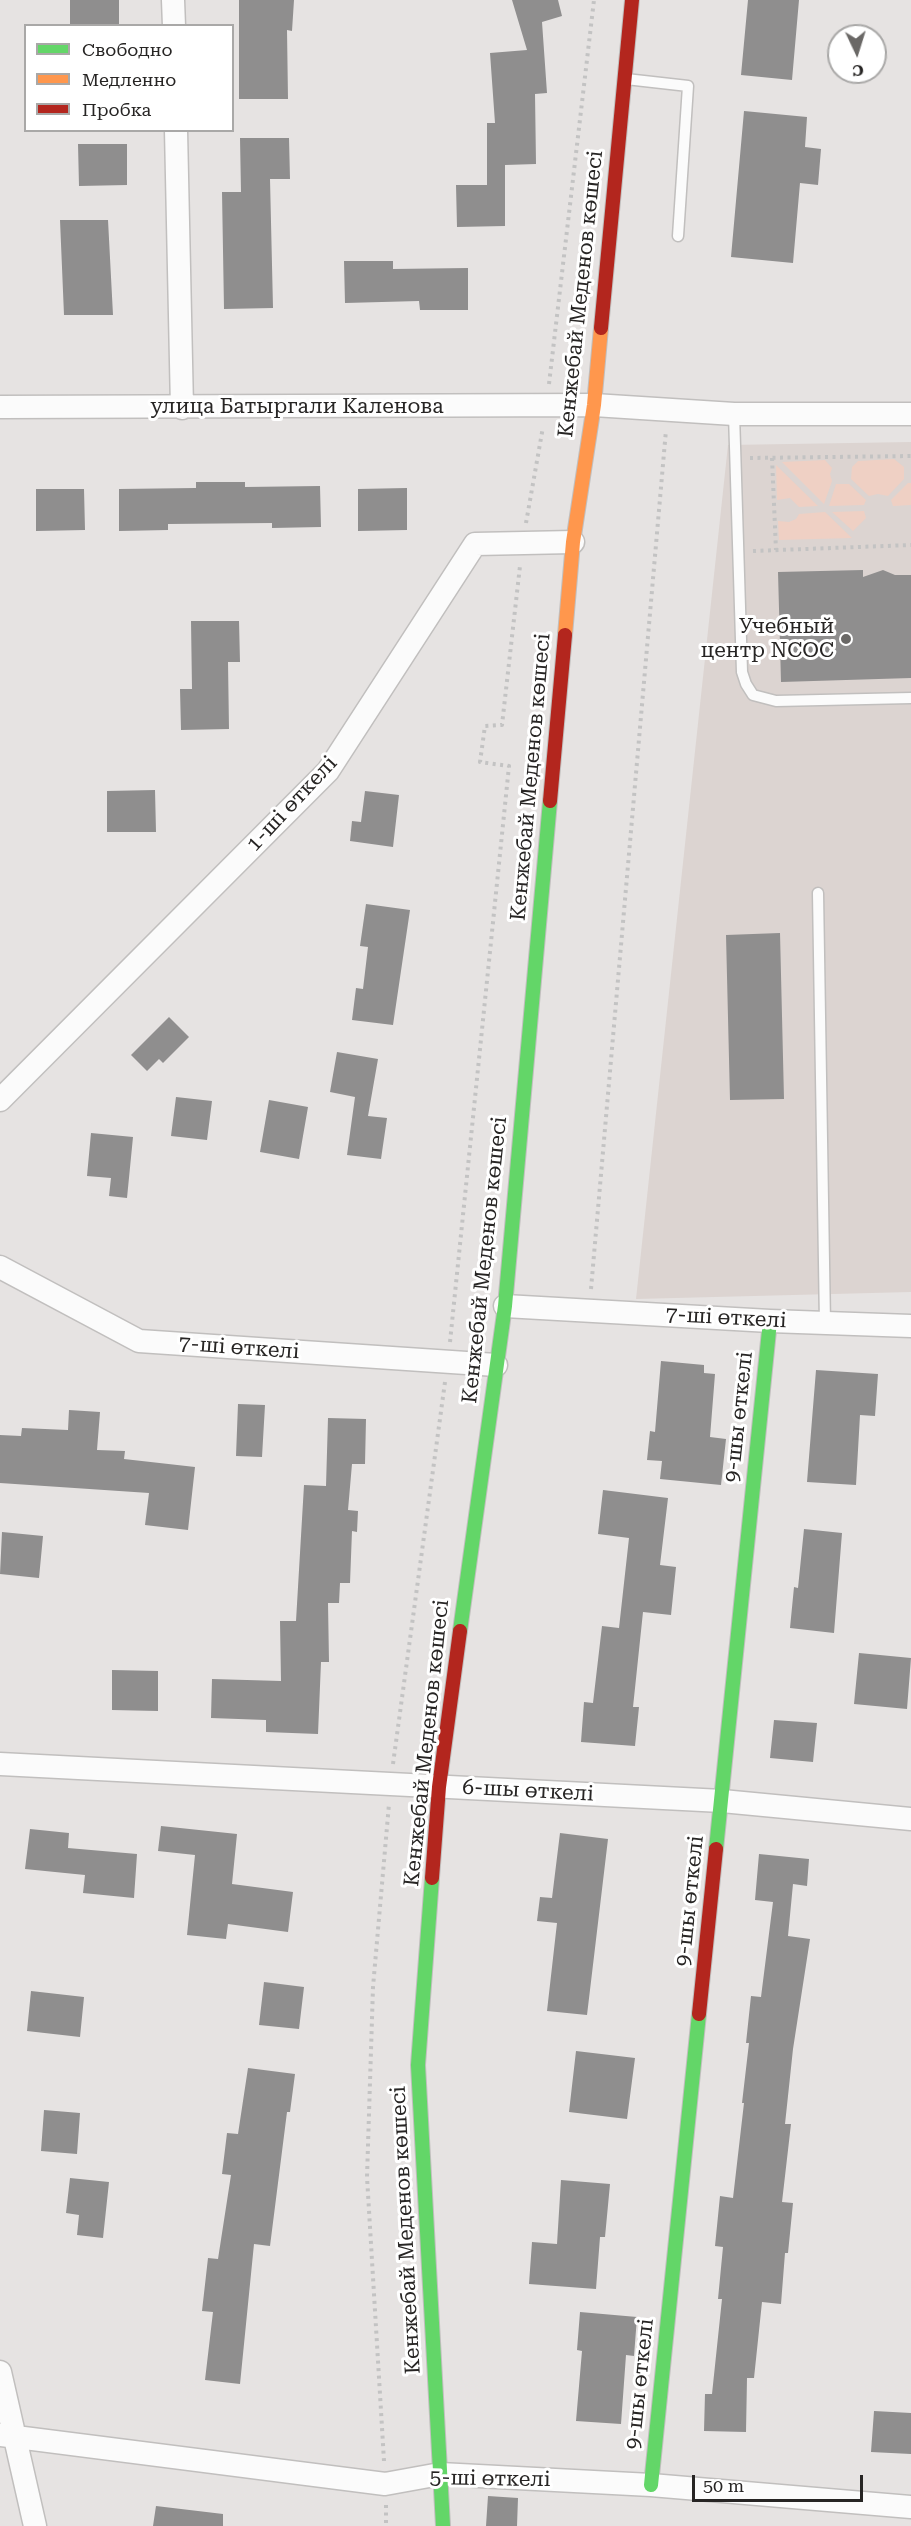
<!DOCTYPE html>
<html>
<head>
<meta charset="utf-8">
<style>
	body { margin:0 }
	#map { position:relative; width:911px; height:2526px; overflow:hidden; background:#e6e3e2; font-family:"Roboto Serif",serif }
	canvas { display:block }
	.legend { position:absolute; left:24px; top:24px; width:210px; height:108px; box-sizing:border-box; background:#fff; border:2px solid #a9a8a7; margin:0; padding:8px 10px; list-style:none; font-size:18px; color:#272524 }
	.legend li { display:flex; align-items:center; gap:12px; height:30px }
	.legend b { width:30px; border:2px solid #a9a8a7 }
	.north { position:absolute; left:827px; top:24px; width:60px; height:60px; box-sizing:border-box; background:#fff; border:2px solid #a9a8a7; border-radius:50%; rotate:176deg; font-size:16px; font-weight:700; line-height:24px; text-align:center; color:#272524 }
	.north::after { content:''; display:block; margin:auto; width:21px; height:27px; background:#6a6866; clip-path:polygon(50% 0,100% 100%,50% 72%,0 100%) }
	.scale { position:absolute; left:692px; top:2475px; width:171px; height:27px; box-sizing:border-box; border:3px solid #272524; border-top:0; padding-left:8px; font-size:18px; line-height:21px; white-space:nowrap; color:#272524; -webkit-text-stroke:4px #fff; paint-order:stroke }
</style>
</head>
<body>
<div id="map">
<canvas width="911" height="2526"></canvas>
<ul class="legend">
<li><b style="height:8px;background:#63d668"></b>Свободно</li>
<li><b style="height:8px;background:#ff974d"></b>Медленно</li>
<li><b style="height:8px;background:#b3261e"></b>Пробка</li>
</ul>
<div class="north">С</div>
<div class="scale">50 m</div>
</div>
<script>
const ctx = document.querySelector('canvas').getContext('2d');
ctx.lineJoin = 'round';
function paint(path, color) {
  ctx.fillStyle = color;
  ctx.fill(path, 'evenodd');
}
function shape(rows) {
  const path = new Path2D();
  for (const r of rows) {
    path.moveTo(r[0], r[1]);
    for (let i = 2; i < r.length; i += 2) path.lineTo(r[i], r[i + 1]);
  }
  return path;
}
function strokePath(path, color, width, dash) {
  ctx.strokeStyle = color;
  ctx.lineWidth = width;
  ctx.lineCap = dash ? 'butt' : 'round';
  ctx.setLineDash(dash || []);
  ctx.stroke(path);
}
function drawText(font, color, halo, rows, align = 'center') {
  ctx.font = font + ' "Roboto Serif",serif';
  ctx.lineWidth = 6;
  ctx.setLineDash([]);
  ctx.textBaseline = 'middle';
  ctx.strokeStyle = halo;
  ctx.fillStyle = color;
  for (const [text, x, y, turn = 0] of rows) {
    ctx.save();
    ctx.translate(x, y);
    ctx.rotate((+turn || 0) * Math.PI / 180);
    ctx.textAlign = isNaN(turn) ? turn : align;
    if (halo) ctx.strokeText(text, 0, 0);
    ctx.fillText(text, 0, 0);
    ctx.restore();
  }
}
const built = shape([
	[911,442,911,1292,636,1299,728,445]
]);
const green = shape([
	[894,459,904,467,904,479,888,496,878,494,869,496,851,479,852,467,858,461],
	[825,460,832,468,830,474,832,481,824,504,782,462],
	[776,465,818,506,799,507,790,498,777,500],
	[908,483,911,483,911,505,893,506,891,500],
	[836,484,849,484,866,500,864,505,829,506],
	[864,511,866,518,853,531,832,512],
	[825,512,852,538,779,540,778,521,789,522,796,519,799,514]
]);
const building = shape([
	[70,0,119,0,119,26,70,26],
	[239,0,294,0,292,31,287,30,288,99,239,99],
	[512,0,558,0,562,16,542,22,547,93,535,94,536,164,505,165,505,226,457,227,456,185,487,185,487,123,495,123,490,53,527,50],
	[748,0,799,0,792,80,741,75],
	[744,111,807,117,805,147,821,149,818,185,800,183,793,263,731,257],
	[240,138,289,138,290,179,270,179,273,308,224,309,222,192,241,192],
	[78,144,127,144,127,185,79,186],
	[60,220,108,220,113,315,64,315],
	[344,261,393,261,393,269,468,268,468,310,420,310,419,301,345,303],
	[196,482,245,482,245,487,320,486,321,527,272,528,272,523,168,524,168,530,119,531,119,489,196,488],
	[407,488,407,530,358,531,358,489],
	[36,489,84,489,85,530,36,531],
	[863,570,863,577,883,570,895,575,911,575,911,678,781,682,778,572],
	[191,621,239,621,240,662,228,662,229,729,181,730,180,689,192,689],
	[155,790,156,832,107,832,107,791],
	[365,791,399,795,393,847,350,841,352,821,361,822],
	[366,904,410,910,393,1025,352,1020,356,988,363,989,368,947,360,946],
	[780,933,784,1099,730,1100,726,935],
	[169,1017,189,1037,163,1063,159,1059,147,1071,131,1055],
	[337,1052,378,1059,368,1116,387,1118,381,1159,347,1155,355,1097,330,1092],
	[176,1097,212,1101,207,1140,171,1136],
	[269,1100,308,1107,299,1159,260,1152],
	[91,1133,133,1137,127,1198,109,1196,111,1178,87,1176],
	[661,1361,704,1365,704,1373,715,1374,710,1437,726,1439,721,1485,660,1479,662,1461,647,1460,650,1431,655,1432],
	[816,1370,878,1374,875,1416,860,1415,856,1485,807,1482],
	[238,1404,265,1405,262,1457,236,1456],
	[69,1410,100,1412,97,1450,125,1451,124,1459,195,1467,188,1530,145,1525,149,1493,0,1483,0,1435,21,1436,22,1428,68,1430],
	[328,1418,366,1419,365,1464,352,1464,348,1510,358,1511,357,1532,352,1531,350,1583,340,1583,339,1603,328,1603,329,1662,321,1662,318,1734,266,1732,266,1720,211,1718,212,1679,281,1681,280,1621,296,1621,304,1485,326,1486],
	[603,1490,668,1498,660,1565,676,1567,671,1615,643,1612,633,1707,639,1707,635,1746,581,1742,584,1702,593,1703,602,1626,619,1628,629,1538,598,1534],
	[804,1529,842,1533,834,1633,790,1628,794,1587,798,1588],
	[2,1532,43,1536,39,1578,0,1574],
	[859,1653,911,1658,907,1709,854,1704],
	[112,1670,158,1671,158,1711,112,1710],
	[774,1720,817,1723,813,1762,770,1758],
	[161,1826,237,1834,232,1884,293,1892,288,1932,228,1924,226,1939,187,1935,195,1855,158,1851],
	[30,1829,69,1833,68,1848,137,1854,134,1898,83,1893,85,1875,25,1869],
	[560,1833,608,1839,587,2015,547,2011,557,1923,537,1921,540,1897,552,1898],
	[759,1854,809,1859,807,1886,793,1884,788,1936,810,1939,793,2049,785,2124,791,2124,782,2202,793,2203,788,2253,785,2253,781,2304,762,2302,754,2378,747,2378,746,2432,704,2431,705,2394,712,2394,722,2299,718,2299,723,2247,715,2246,720,2196,733,2198,744,2103,742,2103,749,2043,746,2043,751,1996,761,1997,773,1902,755,1900],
	[264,1982,304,1987,299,2029,259,2025],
	[31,1991,84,1997,80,2037,27,2031],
	[576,2051,635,2058,627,2119,569,2112],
	[248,2068,295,2074,290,2112,287,2112,270,2246,254,2244,240,2384,205,2380,213,2312,202,2311,208,2258,218,2259,231,2175,222,2174,227,2133,238,2134],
	[44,2110,80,2113,77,2154,41,2151],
	[70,2178,109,2182,103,2238,77,2235,79,2215,66,2213],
	[561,2180,610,2184,605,2237,600,2237,596,2289,529,2284,532,2242,557,2244],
	[580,2312,637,2317,634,2356,626,2355,621,2424,576,2421,582,2351,577,2350],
	[874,2411,911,2413,911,2454,871,2452],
	[488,2496,518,2498,517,2526,486,2526],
	[156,2506,223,2514,223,2526,153,2526]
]);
const path = shape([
	[549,384,594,0],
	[750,458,911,456],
	[772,458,776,550],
	[526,523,543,427],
	[753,551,911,545],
	[591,1289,666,430],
	[450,1342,509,766,480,762,485,726,502,725,520,566],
	[393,1764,445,1382],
	[384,2461,367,2177,373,1987,389,1804],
	[386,2505,386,2526]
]);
const lane = shape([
	[626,79,688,86,678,236],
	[734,414,742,672,746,684,753,695,776,701,911,698],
	[818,893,825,1324]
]);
const street = shape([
	[173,0,174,26],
	[176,130,182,408],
	[0,407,594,405,734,414,911,414],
	[0,1100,328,771,475,544,573,542],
	[0,1267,139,1341,496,1365],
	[505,1306,770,1321,911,1326],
	[0,1764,722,1801,911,1819],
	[0,2372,35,2526],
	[0,2435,385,2484,440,2474,651,2485,911,2507]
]);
const fast = shape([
	[460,1631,505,1306,550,801],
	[716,1849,770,1321],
	[432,1878,418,2065,443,2526],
	[651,2485,699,2014]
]);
const slow = shape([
	[565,635,573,542,594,405,601,328]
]);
const jam = shape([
	[601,328,632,0],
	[550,801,565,635],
	[432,1878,439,1787,460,1631],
	[699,2014,716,1849]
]);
const markers = [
	[846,639,6,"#6a6866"]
];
const streetNames = [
	["Кенжебай Меденов көшесі",581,294,-84],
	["улица Батыргали Каленова",297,407],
	["Кенжебай Меденов көшесі",531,777,-85],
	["1-ші өткелі",292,804,-47],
	["Кенжебай Меденов көшесі",485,1260,-84],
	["7-ші өткелі",726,1318,3],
	["7-ші өткелі",239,1348,4],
	["9-шы өткелі",739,1417,-84],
	["Кенжебай Меденов көшесі",427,1743,-84],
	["6-шы өткелі",528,1791,3],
	["9-шы өткелі",690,1901,-84],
	["Кенжебай Меденов көшесі",406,2230,-93],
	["9-шы өткелі",640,2384,-84],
	["5-ші өткелі",490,2479,1]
];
const poiNames = [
	["Учебный",834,627],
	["центр NCOC",834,651]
];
paint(built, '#dcd4d1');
paint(green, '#efd0c4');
paint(building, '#8f8e8e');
strokePath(lane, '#c1bfbe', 13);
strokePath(street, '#c1bfbe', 25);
strokePath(fast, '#c1bfbe', 16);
strokePath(slow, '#c1bfbe', 16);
strokePath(jam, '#c1bfbe', 16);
strokePath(path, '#c3c3c3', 4, [3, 4.5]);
strokePath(lane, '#fbfbfb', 10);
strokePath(street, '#fbfbfb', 22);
strokePath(fast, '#63d668', 14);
strokePath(slow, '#ff974d', 14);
strokePath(jam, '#b3261e', 14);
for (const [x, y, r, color] of markers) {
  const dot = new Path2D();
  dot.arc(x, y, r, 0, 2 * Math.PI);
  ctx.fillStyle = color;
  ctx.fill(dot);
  strokePath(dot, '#fff', 2);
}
drawText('21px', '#272524', '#fff', streetNames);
drawText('21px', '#272524', '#fff', poiNames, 'right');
</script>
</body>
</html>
